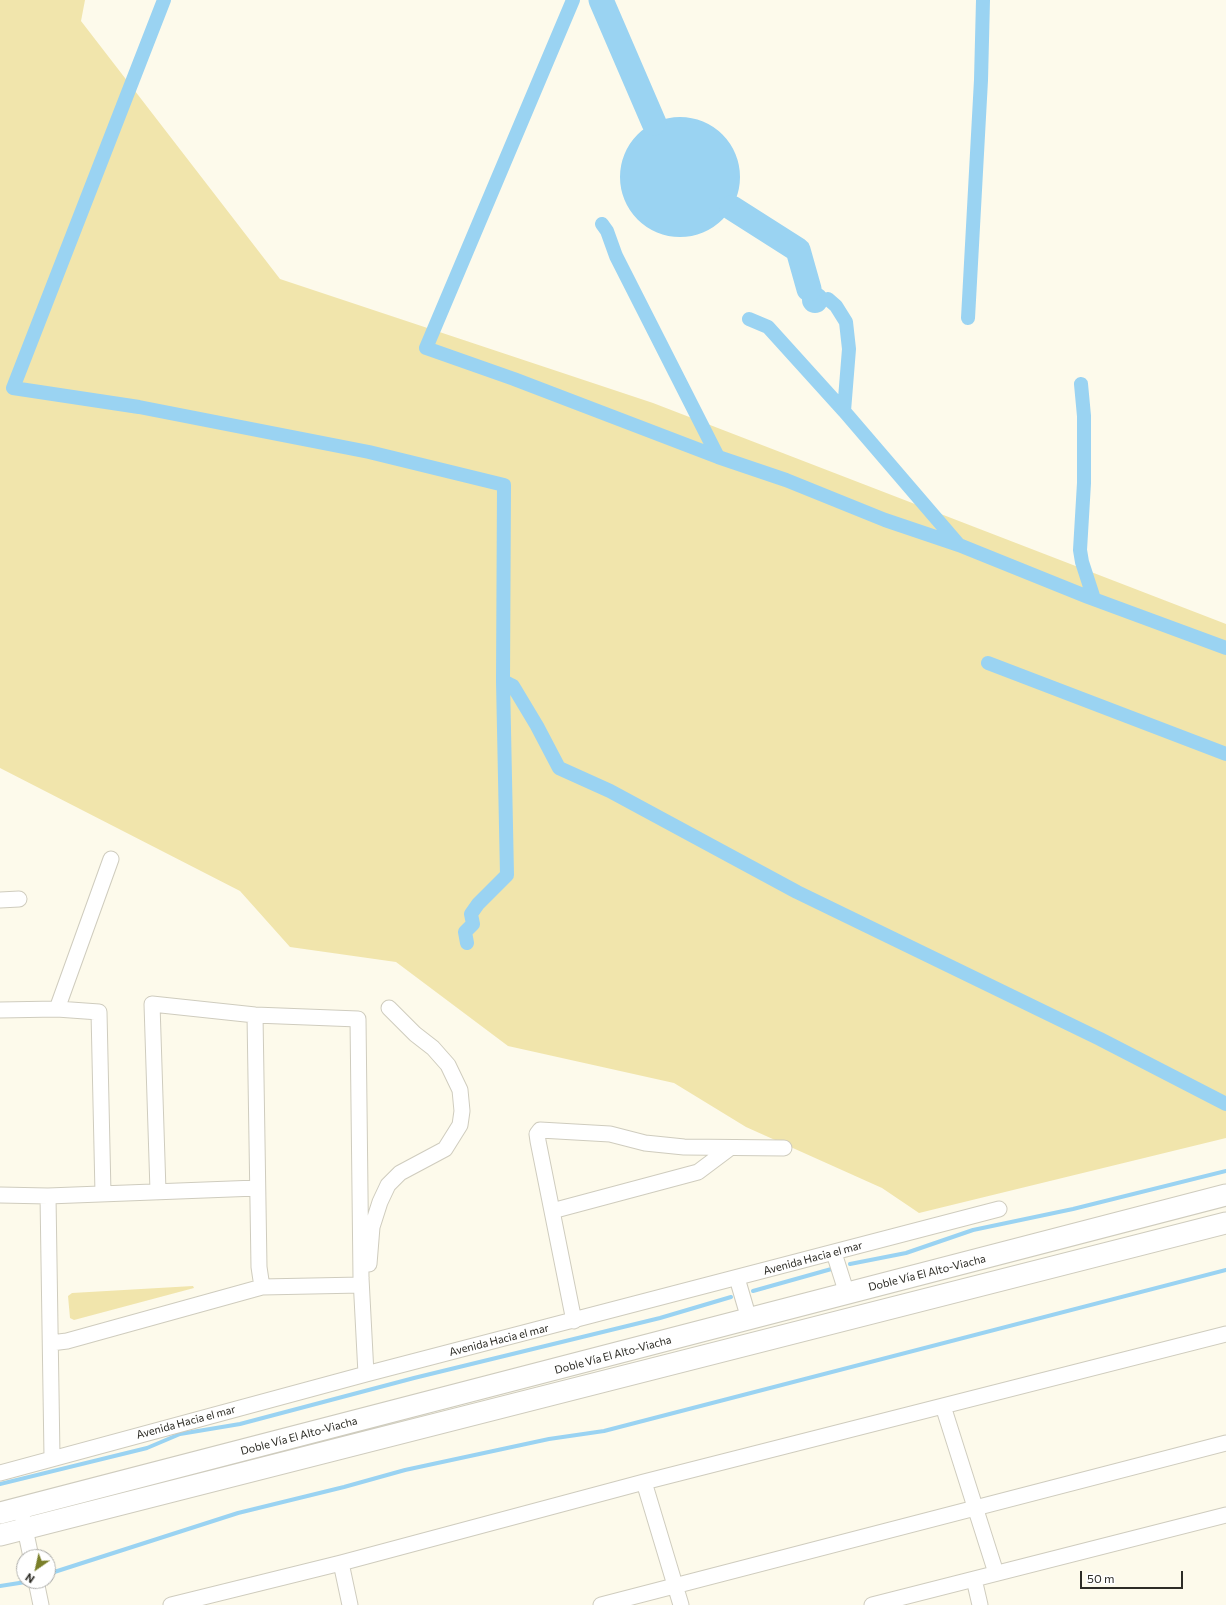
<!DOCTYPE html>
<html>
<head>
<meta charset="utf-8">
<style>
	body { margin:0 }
	#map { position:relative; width:1226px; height:1605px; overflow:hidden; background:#fdfaeb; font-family:Commissioner,sans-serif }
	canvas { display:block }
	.north { position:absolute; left:16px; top:1549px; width:40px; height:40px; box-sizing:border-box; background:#fff; border:1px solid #ababa8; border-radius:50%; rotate:214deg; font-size:11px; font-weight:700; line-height:16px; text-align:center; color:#2d2c26 }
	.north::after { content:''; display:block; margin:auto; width:14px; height:18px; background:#7a7f29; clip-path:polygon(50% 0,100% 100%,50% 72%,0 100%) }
	.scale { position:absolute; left:1080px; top:1571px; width:103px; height:18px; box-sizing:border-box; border:2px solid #2d2c26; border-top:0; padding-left:5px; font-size:12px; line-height:14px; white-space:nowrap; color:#2d2c26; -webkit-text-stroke:3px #fff; paint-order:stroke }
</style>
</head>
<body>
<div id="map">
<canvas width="1226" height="1605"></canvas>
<div class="north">N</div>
<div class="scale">50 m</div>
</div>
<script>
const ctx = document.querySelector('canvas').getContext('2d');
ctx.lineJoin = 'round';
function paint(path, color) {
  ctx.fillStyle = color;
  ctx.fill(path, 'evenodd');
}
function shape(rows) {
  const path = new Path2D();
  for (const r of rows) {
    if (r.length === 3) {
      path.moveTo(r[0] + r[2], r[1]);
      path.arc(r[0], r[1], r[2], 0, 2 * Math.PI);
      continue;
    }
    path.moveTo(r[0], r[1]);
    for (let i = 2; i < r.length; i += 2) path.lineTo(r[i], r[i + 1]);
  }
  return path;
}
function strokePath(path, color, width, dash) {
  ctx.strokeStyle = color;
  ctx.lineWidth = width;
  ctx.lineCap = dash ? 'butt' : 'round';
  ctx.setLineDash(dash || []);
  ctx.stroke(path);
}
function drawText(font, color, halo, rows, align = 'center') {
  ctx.font = font + ' Commissioner,sans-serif';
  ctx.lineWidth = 4;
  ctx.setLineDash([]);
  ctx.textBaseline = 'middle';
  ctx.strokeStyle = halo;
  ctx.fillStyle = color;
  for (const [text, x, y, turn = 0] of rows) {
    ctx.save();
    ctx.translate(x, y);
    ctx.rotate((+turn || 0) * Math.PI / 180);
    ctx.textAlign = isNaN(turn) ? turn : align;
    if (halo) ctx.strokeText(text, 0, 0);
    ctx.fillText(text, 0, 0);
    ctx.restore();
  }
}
const green = shape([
	[0,0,85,0,81,21,280,279,653,403,1226,624,1226,1138,919,1213,882,1188,746,1127,674,1083,508,1046,396,962,290,947,240,891,0,768],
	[193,1286,194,1288,74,1320,70,1318,68,1296,72,1293]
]);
const water = shape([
	[680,177,60],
	[815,300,13]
]);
const stream = shape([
	[850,1264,906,1253,973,1230,1073,1209,1226,1171],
	[753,1291,835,1268],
	[0,1484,147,1448,180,1434,240,1424,414,1378,660,1318,731,1297],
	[48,1574,238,1513,344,1487,405,1470,549,1439,604,1431,1226,1270],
	[0,1586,32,1581]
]);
const canal = shape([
	[164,0,13,388,139,407,369,452,504,485,503,681,507,875,478,904,471,914,473,924,465,932,467,943],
	[573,0,426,348,514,379,718,457,786,480,885,520,959,545],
	[602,224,607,231,616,256,718,457],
	[828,299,836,306,846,322,849,349,844,411,959,545,1088,597,1226,648],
	[968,318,981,80,983,0],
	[749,319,768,327,844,411],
	[1081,384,1084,416,1084,483,1080,550,1082,562,1094,599],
	[988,663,1226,754],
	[503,681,513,686,537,726,559,768,610,791,797,892,1100,1039,1226,1104]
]);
const river = shape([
	[601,0,654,123],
	[732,208,798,250,809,289]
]);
const minor = shape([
	[0,900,19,899],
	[57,1009,111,859],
	[0,1010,57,1009,99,1012,103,1194],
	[255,1015,259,1267,262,1287],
	[158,1191,152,1004,255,1015,358,1019,361,1278,366,1374],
	[0,1195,48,1196,257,1188],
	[48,1196,52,1457],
	[552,1211,698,1172,730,1148],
	[834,1253,847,1294],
	[369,1264,372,1227,380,1202,388,1185,400,1173,445,1149,460,1125,462,1111,460,1090,448,1065,433,1048,415,1034,389,1008],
	[737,1278,749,1319],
	[574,1321,538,1141,537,1134,540,1130,610,1134,645,1143,684,1147,784,1148],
	[51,1343,67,1341,262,1287,361,1285],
	[943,1406,996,1573],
	[0,1473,366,1374,999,1209],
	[644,1482,681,1605],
	[23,1519,31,1557],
	[341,1563,350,1605],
	[974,1579,980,1605],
	[36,1581,41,1605],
	[171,1605,341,1563,644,1482,1226,1334],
	[601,1605,1226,1443],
	[872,1605,1226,1515]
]);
const highway = shape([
	[0,1513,1226,1195],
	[0,1535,1226,1223]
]);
const streetNames = [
	["Avenida Hacia el mar",813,1258,-15],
	["Doble Vía El Alto-Viacha",927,1273,-14],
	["Avenida Hacia el mar",499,1340,-14],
	["Doble Vía El Alto-Viacha",613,1355,-15],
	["Avenida Hacia el mar",186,1422,-15],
	["Doble Vía El Alto-Viacha",299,1436,-15]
];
paint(green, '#f1e5ac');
paint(water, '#9ad3f2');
strokePath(stream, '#9ad3f2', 4);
strokePath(canal, '#9ad3f2', 14);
strokePath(river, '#9ad3f2', 25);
strokePath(minor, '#cfccbe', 17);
strokePath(highway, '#cfccbe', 23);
strokePath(minor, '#fff', 15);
strokePath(highway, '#fff', 21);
drawText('11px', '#2d2c26', '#fff', streetNames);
</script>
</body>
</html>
